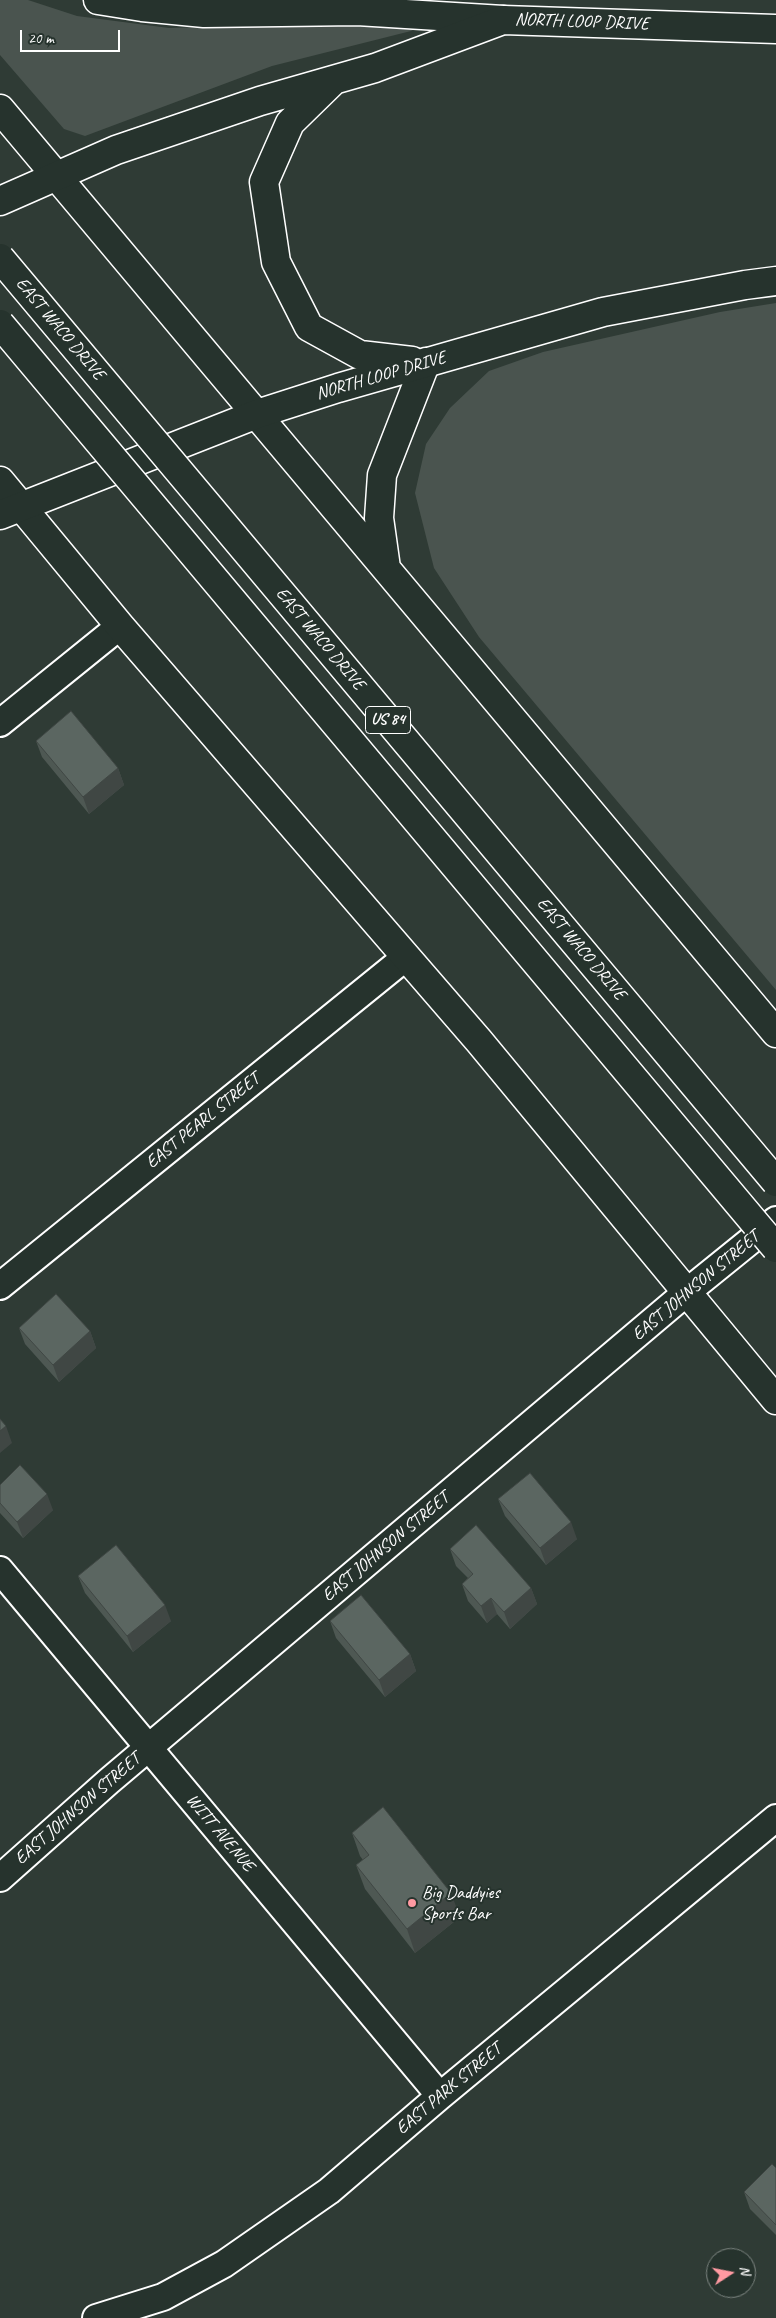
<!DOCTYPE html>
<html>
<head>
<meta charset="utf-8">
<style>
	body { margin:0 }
	#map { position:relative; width:776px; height:2318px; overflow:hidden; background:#2f3b35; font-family:Caveat,sans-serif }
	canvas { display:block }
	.north { position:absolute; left:706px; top:2248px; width:50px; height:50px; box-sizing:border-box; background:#26332d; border:1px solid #7d8581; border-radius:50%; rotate:79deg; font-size:14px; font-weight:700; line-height:20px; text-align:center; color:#fff }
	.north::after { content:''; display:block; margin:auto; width:18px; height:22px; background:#ff9aa2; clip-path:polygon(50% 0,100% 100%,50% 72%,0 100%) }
	.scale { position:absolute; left:20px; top:30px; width:100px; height:22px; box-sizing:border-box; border:2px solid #fff; border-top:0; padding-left:6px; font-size:15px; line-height:18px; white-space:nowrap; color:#fff; -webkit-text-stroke:4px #26332d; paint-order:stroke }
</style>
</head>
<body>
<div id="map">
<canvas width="776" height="2318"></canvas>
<div class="north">N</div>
<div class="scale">20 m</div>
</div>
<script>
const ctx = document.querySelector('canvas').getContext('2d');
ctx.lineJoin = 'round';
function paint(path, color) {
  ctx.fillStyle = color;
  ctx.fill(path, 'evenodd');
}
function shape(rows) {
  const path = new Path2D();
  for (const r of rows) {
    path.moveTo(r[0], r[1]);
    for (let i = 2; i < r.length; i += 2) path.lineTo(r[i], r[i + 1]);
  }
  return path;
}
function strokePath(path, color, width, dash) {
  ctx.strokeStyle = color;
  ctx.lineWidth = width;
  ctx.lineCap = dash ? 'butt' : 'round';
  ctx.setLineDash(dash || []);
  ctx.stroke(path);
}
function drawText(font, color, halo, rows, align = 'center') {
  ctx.font = font + ' Caveat,sans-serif';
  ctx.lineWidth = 4;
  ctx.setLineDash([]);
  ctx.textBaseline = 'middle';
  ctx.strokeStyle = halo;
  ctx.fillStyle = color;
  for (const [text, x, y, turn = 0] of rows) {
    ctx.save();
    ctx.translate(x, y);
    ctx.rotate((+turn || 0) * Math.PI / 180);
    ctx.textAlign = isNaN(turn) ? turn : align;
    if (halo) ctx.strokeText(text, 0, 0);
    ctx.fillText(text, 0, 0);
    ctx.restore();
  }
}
const green = shape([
	[0,0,28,0,77,16,169,28,407,21,417,28,411,31,272,66,85,136,64,129,0,55],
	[776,303,776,990,479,637,434,568,415,493,426,444,450,408,489,371,543,352,720,312]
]);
const street = shape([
	[0,723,120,626],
	[0,1286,406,957],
	[0,1570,440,2096],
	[0,1878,109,1781,687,1292,776,1220],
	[96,2318,163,2297,224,2264,329,2191,440,2096,776,1818]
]);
const secondary = shape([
	[98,0,142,7,204,13,357,11,503,20],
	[0,109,776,1033],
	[0,481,120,626,479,1041,776,1400],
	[386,568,379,518,382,475,426,362]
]);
const primary = shape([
	[333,81,290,123,264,182,276,262,309,327,360,355,412,361],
	[0,201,116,150,260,101,375,68,503,20,776,29],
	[0,515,257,414,338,388,603,312,745,285,776,281]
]);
const primaryBridge = shape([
	[0,258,776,1182],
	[0,324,776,1248]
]);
const wall = shape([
	[36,741,118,768,124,785,89,814,42,757],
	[19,1328,90,1331,96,1348,59,1382,25,1344],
	[0,1485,53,1510,23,1538,0,1513],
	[498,1499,577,1539,546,1565,505,1516],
	[450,1549,531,1588,537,1604,510,1629,497,1614,487,1623,468,1601,462,1584,468,1578,456,1566],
	[78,1576,171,1621,133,1652,85,1593],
	[330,1621,410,1654,416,1671,385,1697,336,1638],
	[352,1833,460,1917,415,1953,365,1889,356,1865,363,1860,360,1856],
	[776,2168,776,2235,750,2209,744,2192]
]);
const shadedWall = shape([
	[118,768,124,785,89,814,83,797],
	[90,1331,96,1348,59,1382,53,1365],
	[6,1426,12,1443,0,1453,0,1431],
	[47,1494,53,1510,23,1538,17,1522],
	[571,1522,577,1539,546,1565,540,1548],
	[531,1588,537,1604,510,1629,504,1612],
	[491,1598,497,1614,487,1623,481,1606],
	[165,1605,171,1621,133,1652,127,1636],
	[410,1654,416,1671,385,1697,379,1680],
	[451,1893,460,1917,415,1953,407,1929]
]);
const building = shape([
	[71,711,118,768,83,797,36,741,71,711],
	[56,1294,90,1331,53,1365,19,1328,56,1294],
	[0,1419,6,1426,0,1431,0,1419],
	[20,1465,47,1494,17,1522,0,1503,0,1485,20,1465],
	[530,1473,571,1522,540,1548,498,1499,530,1473],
	[476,1525,531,1588,504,1612,491,1598,481,1606,462,1584,473,1574,450,1549,476,1525],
	[116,1545,165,1605,127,1636,78,1576,116,1545],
	[361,1595,410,1654,379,1680,330,1621,361,1595],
	[383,1807,451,1893,407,1929,356,1865,369,1855,352,1833,383,1807],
	[772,2164,776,2168,776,2225,744,2192,772,2164]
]);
const markers = [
	[412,1903,5,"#ff9aa2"]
];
const shields = [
	[388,720,45]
];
const shieldNames = [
	["US 84",388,720]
];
const streetNames = [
	["NORTH LOOP DRIVE",582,22,2],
	["EAST WACO DRIVE",60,329,50],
	["NORTH LOOP DRIVE",381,376,-16],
	["EAST WACO DRIVE",320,639,50],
	["EAST WACO DRIVE",581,949,50],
	["EAST PEARL STREET",203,1121,-39],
	["EAST JOHNSON STREET",696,1286,-40],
	["EAST JOHNSON STREET",386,1547,-40],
	["EAST JOHNSON STREET",78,1809,-41],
	["WITT AVENUE",220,1833,50],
	["EAST PARK STREET",449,2089,-40]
];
const poiNames = [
	["Big Daddyies",422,1893],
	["Sports Bar",422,1914]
];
paint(green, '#4a544f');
strokePath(street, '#fff', 30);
strokePath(secondary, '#fff', 31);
strokePath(primary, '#fff', 31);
strokePath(street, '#26332d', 26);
strokePath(secondary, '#26332d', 28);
strokePath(primary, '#26332d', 28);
strokePath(primaryBridge, '#fff', 31, []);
strokePath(primaryBridge, '#26332d', 28);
paint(wall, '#4e5853');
paint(shadedWall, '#404744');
paint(building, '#5b6661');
strokePath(building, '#404744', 1);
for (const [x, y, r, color] of markers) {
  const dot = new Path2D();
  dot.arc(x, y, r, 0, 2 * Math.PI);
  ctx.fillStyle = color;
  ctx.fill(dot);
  strokePath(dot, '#26332d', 2);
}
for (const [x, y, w] of shields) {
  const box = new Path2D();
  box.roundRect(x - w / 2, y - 13.5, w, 27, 4);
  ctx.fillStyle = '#26332d';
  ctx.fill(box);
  strokePath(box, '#fff', 1);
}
drawText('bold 16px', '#fff', null, shieldNames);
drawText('18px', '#fff', '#26332d', streetNames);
drawText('18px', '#fff', '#26332d', poiNames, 'left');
</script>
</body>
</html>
